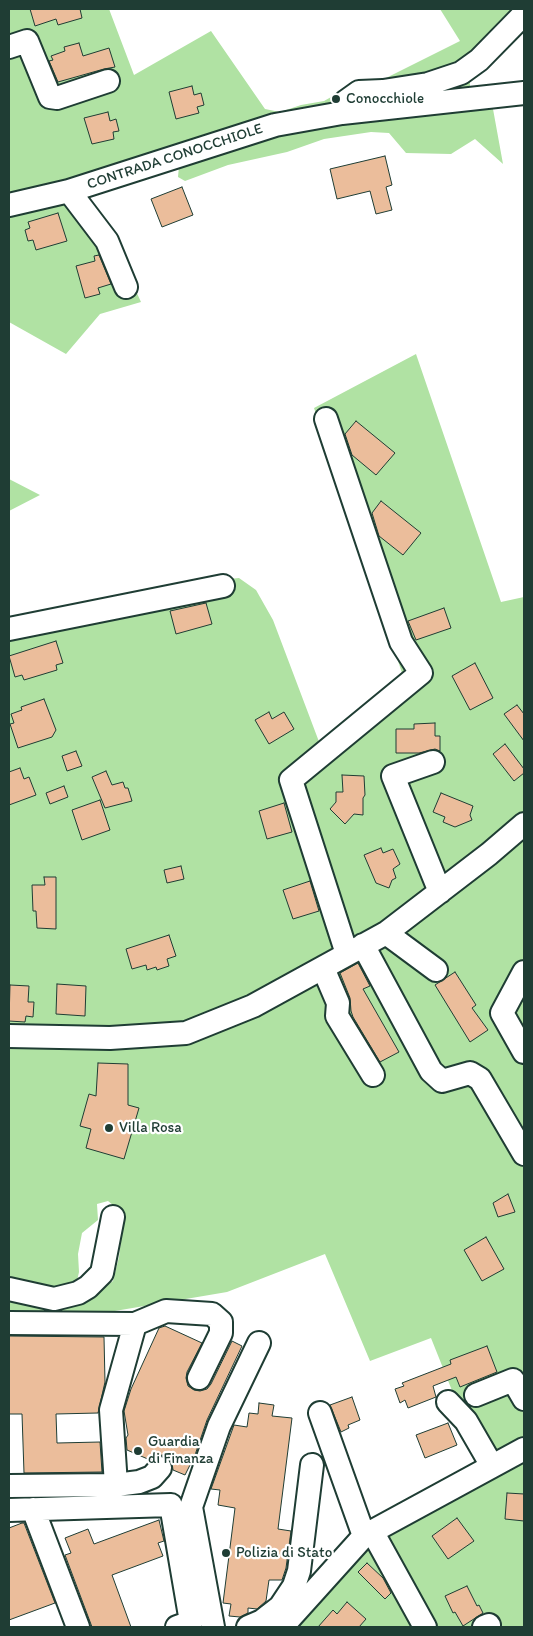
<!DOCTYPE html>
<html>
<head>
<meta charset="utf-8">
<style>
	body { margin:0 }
	#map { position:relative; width:533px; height:1636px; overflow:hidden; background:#fff; font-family:Itim,sans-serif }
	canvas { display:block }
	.frame { position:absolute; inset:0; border:10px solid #1f3d34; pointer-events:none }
</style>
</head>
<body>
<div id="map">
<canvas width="533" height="1636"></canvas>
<div class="frame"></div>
</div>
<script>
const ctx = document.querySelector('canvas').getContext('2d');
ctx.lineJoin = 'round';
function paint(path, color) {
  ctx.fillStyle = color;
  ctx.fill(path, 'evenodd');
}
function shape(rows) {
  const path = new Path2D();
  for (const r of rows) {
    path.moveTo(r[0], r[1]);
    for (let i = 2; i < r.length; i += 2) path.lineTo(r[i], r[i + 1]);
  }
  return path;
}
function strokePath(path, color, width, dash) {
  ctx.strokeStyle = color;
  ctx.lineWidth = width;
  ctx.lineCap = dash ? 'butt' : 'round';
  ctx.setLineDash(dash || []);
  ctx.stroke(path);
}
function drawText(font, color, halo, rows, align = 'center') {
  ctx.font = font + ' Itim,sans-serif';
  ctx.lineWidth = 4.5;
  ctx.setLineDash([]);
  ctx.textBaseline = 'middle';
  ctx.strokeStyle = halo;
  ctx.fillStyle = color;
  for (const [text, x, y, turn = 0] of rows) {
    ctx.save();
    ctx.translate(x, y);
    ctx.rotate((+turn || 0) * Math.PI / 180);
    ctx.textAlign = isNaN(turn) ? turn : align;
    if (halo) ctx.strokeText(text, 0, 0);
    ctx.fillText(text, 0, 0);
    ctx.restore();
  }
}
const green = shape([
	[9,9,109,9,134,75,211,31,265,109,280,112,301,105,324,101,349,87,380,81,460,41,440,9,524,9,470,55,470,88,489,87,503,164,475,139,451,154,406,153,389,133,371,132,324,139,287,152,228,165,185,181,178,177,179,166,80,198,112,239,141,302,100,314,66,354,9,322],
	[416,354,501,602,524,597,524,1443,497,1455,459,1408,431,1338,370,1361,325,1254,227,1292,103,1313,9,1317,9,1295,91,1297,113,1281,119,1257,124,1214,108,1201,97,1204,98,1220,82,1233,78,1254,79,1272,77,1281,68,1290,9,1284,9,622,220,580,239,578,256,590,273,620,321,747,405,682,314,408],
	[9,479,40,495,9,511],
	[524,1457,524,1627,293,1627,368,1545]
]);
const building = shape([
	[30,9,80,9,82,18,58,25,56,19,35,26,30,9],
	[79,43,83,56,109,48,115,67,104,69,58,82,49,61,53,60,51,56,65,51,64,47,79,43],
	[192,86,194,95,201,93,204,105,197,107,199,113,176,119,169,92,192,86],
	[108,112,110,121,116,119,119,131,113,132,114,139,92,144,84,118,108,112],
	[385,156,392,185,386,187,392,210,376,214,370,191,337,199,330,169,385,156],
	[182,187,193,215,162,227,151,199,182,187],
	[58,213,67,241,36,250,33,240,28,241,25,230,30,228,28,222,58,213],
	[99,255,111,284,98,288,100,294,85,298,76,266,95,261,94,256,99,255],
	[356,421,395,453,376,475,352,455,345,434,356,421],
	[381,501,421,533,403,555,379,536,372,513,381,501],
	[206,603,212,624,176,634,170,611,206,603],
	[444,608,451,628,416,640,408,621,444,608],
	[56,641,63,663,56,665,57,670,24,680,22,675,15,677,9,656,56,641],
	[475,663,493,698,470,710,452,676,475,663],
	[44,699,56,730,52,737,18,748,10,724,14,723,11,714,22,710,21,707,44,699],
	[517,705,524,714,524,741,504,714,517,705],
	[269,712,272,719,284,712,294,729,269,744,255,720,269,712],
	[435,723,435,736,440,736,440,751,435,749,419,753,396,753,396,729,414,729,414,724,435,723],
	[505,744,524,769,524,773,514,781,493,754,505,744],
	[76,751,82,766,67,771,62,756,76,751],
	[20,768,24,779,29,777,36,795,9,805,9,772,20,768],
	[106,771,112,785,123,782,125,788,128,788,132,801,105,808,92,777,106,771],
	[342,775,364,776,365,795,363,798,363,815,354,814,345,824,330,809,336,802,336,792,343,792,342,775],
	[64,786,68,797,50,804,46,793,64,786],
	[441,793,473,806,470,815,472,820,455,827,443,822,445,817,433,812,441,793],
	[100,800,110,830,82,840,72,810,100,800],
	[284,803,292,832,267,839,259,811,284,803],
	[381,848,383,853,393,849,400,864,393,869,396,878,392,880,389,888,376,883,364,855,381,848],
	[181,866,184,879,167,883,164,870,181,866],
	[44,877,56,877,56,929,37,928,36,911,33,911,32,885,45,885,44,877],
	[310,881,319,911,293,919,283,890,310,881],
	[169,935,176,956,167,959,169,966,157,970,156,967,147,970,146,965,132,969,126,949,169,935],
	[358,963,370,986,363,989,399,1052,380,1062,353,1017,351,1011,350,998,340,973,358,963],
	[455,972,476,1005,472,1008,488,1030,470,1042,435,985,455,972],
	[57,984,86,986,85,1016,56,1014,57,984],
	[10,985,29,986,28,1002,34,1002,33,1017,26,1016,25,1022,9,1021,10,985],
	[98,1063,128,1064,128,1105,139,1108,124,1159,86,1148,91,1129,80,1126,89,1094,96,1096,98,1063],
	[508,1194,515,1212,498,1217,493,1203,508,1194],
	[486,1237,504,1269,482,1281,464,1250,486,1237],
	[165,1326,202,1343,187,1372,186,1378,188,1386,194,1390,200,1391,207,1389,211,1384,232,1341,242,1346,207,1420,195,1455,185,1475,173,1470,172,1463,169,1459,163,1455,156,1455,150,1460,127,1450,126,1438,128,1435,124,1411,131,1389,159,1328,165,1326],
	[9,1336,104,1337,105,1382,98,1413,56,1414,57,1443,100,1442,102,1472,24,1473,22,1414,9,1414,9,1336],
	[487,1346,497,1372,460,1387,456,1377,433,1386,436,1397,408,1408,405,1400,400,1403,395,1389,404,1386,402,1383,451,1364,450,1360,487,1346],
	[352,1397,360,1420,348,1425,349,1428,341,1432,330,1405,352,1397],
	[259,1403,274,1405,272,1416,292,1418,278,1529,291,1531,286,1568,282,1580,269,1580,266,1601,257,1609,248,1608,248,1613,240,1617,229,1616,231,1604,223,1603,235,1508,218,1505,220,1490,211,1489,234,1425,247,1427,249,1413,258,1414,259,1403],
	[448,1423,457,1445,425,1458,416,1435,448,1423],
	[507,1493,524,1494,524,1521,505,1519,507,1493],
	[457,1518,474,1541,448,1559,432,1536,457,1518],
	[159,1520,164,1541,158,1543,163,1556,112,1575,131,1627,92,1627,65,1555,71,1553,65,1538,88,1529,94,1544,159,1520],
	[22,1523,24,1523,55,1603,9,1620,9,1528,22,1523],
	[367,1563,383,1578,391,1593,385,1599,358,1572,367,1563],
	[467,1586,477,1606,479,1605,483,1613,463,1626,455,1612,453,1613,445,1596,467,1586],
	[347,1602,366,1619,359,1627,318,1627,333,1610,337,1614,347,1602]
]);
const minor = shape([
	[9,47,27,41,50,97,57,98,108,81],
	[342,113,345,102,359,92,383,91,428,84,461,73,479,60,524,14],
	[69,191,107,241,126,287],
	[9,205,69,191,275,125,342,113,524,93],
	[326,419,401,642,421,673,291,780,347,954],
	[9,629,223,586],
	[433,762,393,776,440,892],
	[386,933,436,970],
	[363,945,431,1071,442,1081,470,1073,480,1079,524,1154],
	[323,968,338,1003,337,1016,373,1075],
	[524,972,502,1013,524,1052],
	[9,1036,110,1038,186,1033,253,1006,386,933,489,854,524,824],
	[9,1289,54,1299,78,1293,88,1287,102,1273,113,1217],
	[9,1323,135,1324,111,1410,116,1485],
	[135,1324,166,1311,212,1314,221,1322,221,1333,199,1378],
	[476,1395,513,1380,524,1399],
	[448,1402,466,1421,492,1466],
	[320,1413,364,1536],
	[9,1486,116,1485,139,1482,152,1477,160,1468],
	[33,1509,78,1627],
	[9,1510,171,1505,191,1622,177,1627],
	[372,1531,425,1627],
	[213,1627,191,1507,219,1426,259,1343],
	[248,1627,262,1621,280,1607,294,1586,299,1571,312,1465],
	[282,1627,364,1536,524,1449],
	[484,1627,489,1625]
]);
const markers = [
	[336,99,5,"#1f3d34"],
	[109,1128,5,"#1f3d34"],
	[138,1451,5,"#1f3d34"],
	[226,1553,5,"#1f3d34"]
];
const poiNames = [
	["Conocchiole",346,99],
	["Villa Rosa",119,1128],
	["Guardia",148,1442],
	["di Finanza",148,1459],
	["Polizia di Stato",236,1553]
];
const streetNames = [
	["CONTRADA CONOCCHIOLE",175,157,-18]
];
paint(green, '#b0e2a3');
paint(building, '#ebbd9b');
strokePath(building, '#1f3d34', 1);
strokePath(minor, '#1f3d34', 26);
strokePath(minor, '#fff', 22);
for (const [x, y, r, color] of markers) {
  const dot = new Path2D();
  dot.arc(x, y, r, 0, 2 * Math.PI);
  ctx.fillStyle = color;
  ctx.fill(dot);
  strokePath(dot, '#fff', 2);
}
drawText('15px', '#1f3d34', '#fff', poiNames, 'left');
drawText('15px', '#1f3d34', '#fff', streetNames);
</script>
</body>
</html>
